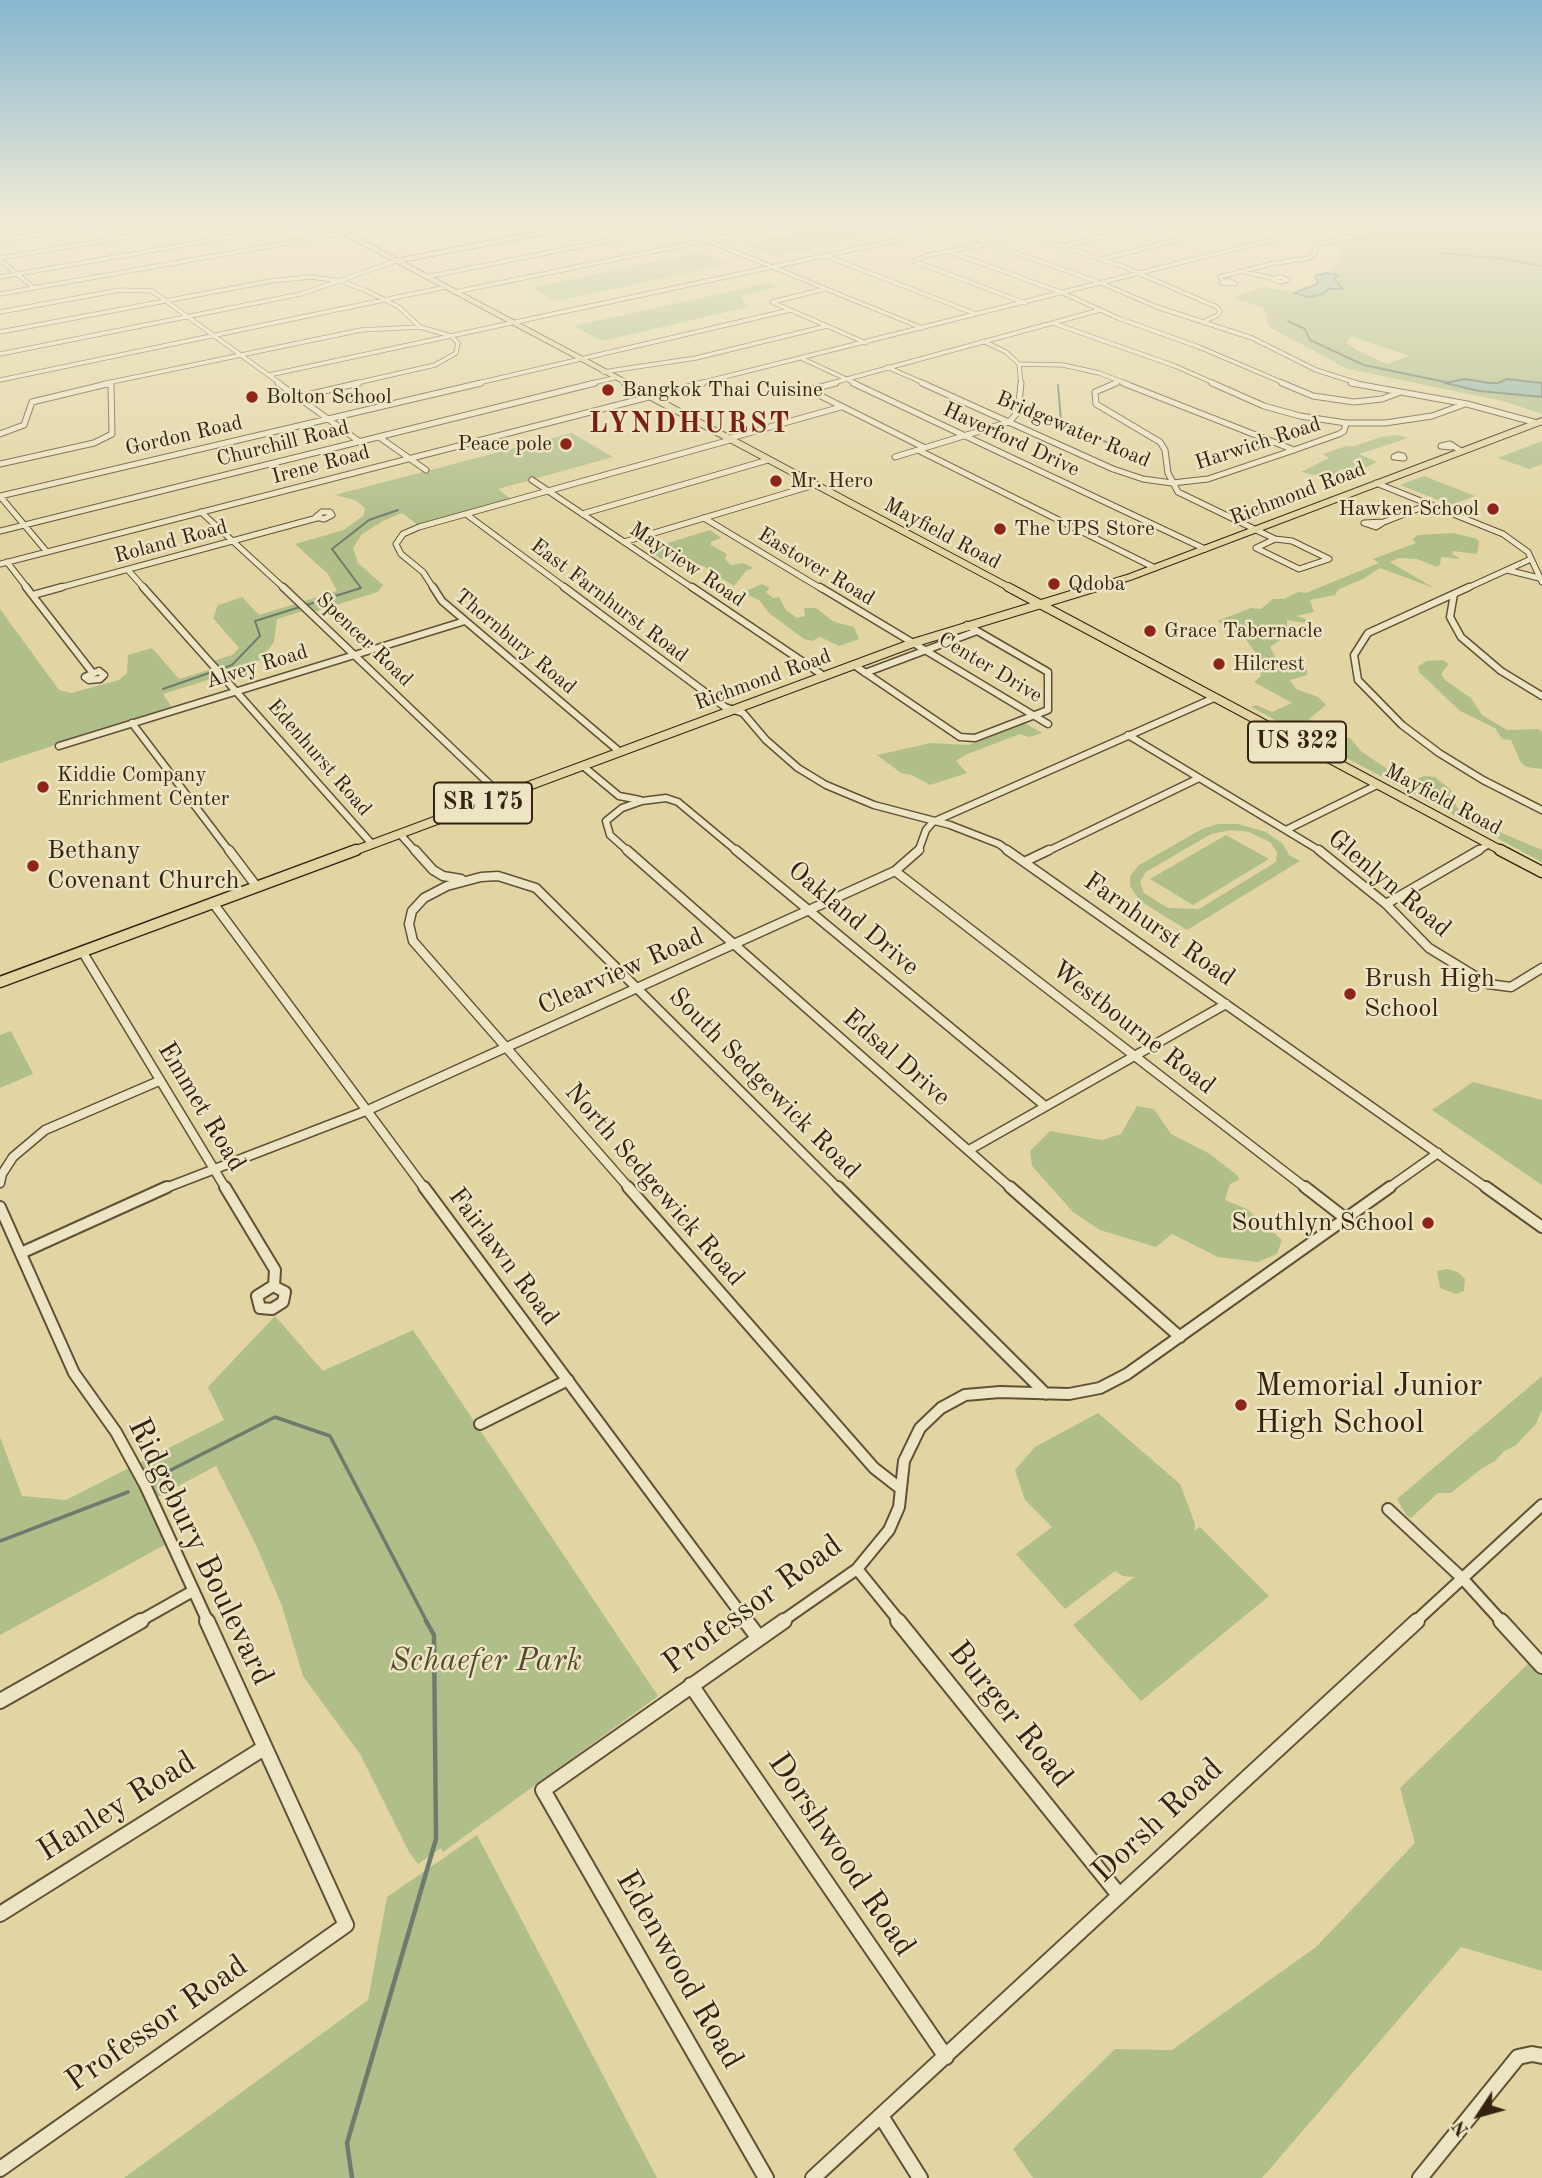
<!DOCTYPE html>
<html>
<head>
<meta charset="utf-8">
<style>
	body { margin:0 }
	#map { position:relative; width:1542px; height:2178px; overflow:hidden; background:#e3d5a3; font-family:"Old Standard TT",serif }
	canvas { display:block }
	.north { position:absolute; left:1444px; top:2080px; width:70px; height:70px; -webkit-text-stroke:5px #ede4c3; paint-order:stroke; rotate:234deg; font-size:19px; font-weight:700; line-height:28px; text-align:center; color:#342311 }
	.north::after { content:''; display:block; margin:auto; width:24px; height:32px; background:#342311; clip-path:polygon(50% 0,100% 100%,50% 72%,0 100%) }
</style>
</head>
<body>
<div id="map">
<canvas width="1542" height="2178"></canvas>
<div class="north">N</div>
</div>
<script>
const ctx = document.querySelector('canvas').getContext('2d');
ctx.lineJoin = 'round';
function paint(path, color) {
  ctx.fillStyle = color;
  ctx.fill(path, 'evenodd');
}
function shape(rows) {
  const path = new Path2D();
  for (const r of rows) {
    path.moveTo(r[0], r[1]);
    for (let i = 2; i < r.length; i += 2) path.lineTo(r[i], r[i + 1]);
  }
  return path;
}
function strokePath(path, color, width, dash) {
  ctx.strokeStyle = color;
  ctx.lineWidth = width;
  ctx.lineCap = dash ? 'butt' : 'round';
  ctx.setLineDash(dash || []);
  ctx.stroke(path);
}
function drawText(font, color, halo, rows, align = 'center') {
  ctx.font = font + ' "Old Standard TT",serif';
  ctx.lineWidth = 5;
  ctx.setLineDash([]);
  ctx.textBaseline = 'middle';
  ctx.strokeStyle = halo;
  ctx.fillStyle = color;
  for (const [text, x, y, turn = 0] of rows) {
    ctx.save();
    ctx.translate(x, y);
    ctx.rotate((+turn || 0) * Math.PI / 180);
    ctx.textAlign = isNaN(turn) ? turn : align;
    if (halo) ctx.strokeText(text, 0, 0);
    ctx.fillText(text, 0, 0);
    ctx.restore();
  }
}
const green = shape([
	[836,224,905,224,913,227,775,256,743,244],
	[1390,224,1542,224,1542,414,1503,401,1348,369,1269,327,1264,308,1232,298,1261,287,1304,293,1319,288,1337,264,1341,254,1342,239,1386,230,1385,228],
	[1352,337,1408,355,1408,356,1387,364,1358,351,1346,342],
	[700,252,728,264,557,301,531,288],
	[768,283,778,287,741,296,748,307,602,341,574,326],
	[572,433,613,457,498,489,511,499,418,525,402,513,383,521,362,534,353,548,358,563,383,585,378,592,310,613,306,610,277,619,274,642,262,658,246,668,163,694,172,707,0,763,0,609,59,690,71,693,119,680,127,673,128,655,152,648,179,679,215,668,210,662,232,655,239,648,213,618,218,605,242,597,259,615,337,591,328,574,295,544,344,530,364,515,365,508,355,500,335,495],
	[1398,435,1408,438,1359,454,1377,462,1367,467,1359,470,1341,469,1333,479,1301,472,1329,458,1323,454,1346,446,1355,446,1381,437],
	[1542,441,1542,464,1529,469,1498,458],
	[1424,476,1475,496,1451,505,1400,485],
	[710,530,721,538,711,542,711,545,727,554,725,559,731,565,743,563,754,568,747,570,734,586,703,566,677,557,661,559,648,549],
	[1453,533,1477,539,1479,543,1477,554,1453,551,1452,554,1461,559,1441,557,1440,565,1437,567,1417,559,1399,558,1390,562,1434,588,1380,568,1363,579,1339,589,1335,595,1310,600,1314,612,1296,616,1306,619,1307,623,1287,620,1287,635,1270,647,1283,671,1307,666,1307,675,1290,680,1296,689,1318,697,1326,705,1309,719,1317,728,1350,738,1362,752,1399,777,1410,782,1424,776,1435,777,1451,790,1457,808,1504,834,1542,850,1542,862,1251,707,1256,705,1272,712,1292,703,1254,682,1261,676,1257,655,1244,637,1217,621,1251,608,1261,609,1273,599,1284,599,1298,592,1306,593,1379,563,1373,559,1416,543,1412,539,1418,535],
	[762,584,770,588,766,592,773,598,779,597,786,610,797,618,805,616,804,608,816,608,834,622,854,627,859,639,839,646,820,637,812,641,804,639,769,613,759,600,749,596,748,590],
	[1443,660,1449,664,1441,674,1445,680,1471,698,1482,715,1507,730,1539,729,1542,732,1542,769,1526,767,1520,761,1511,740,1502,739,1495,728,1460,711,1419,672,1418,667,1426,661],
	[1025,723,1042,733,1029,737,1020,734,965,755,956,761,967,773,930,785,912,775,901,773,877,755,931,743,969,745],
	[1217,824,1238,824,1266,832,1283,844,1289,855,1300,861,1187,930,1140,901,1130,886,1130,876,1139,865,1202,829],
	[1231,830,1249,832,1270,842,1277,852,1276,862,1199,909,1168,908,1144,893,1140,882,1146,872,1211,834],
	[1226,835,1269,859,1193,905,1150,879],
	[11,1031,33,1074,0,1088,0,1035],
	[1473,1082,1542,1100,1542,1185,1432,1110],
	[1137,1106,1154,1109,1171,1134,1210,1154,1238,1176,1239,1180,1230,1184,1225,1200,1247,1209,1282,1240,1277,1254,1258,1262,1218,1257,1172,1234,1156,1247,1100,1230,1073,1212,1032,1166,1030,1151,1050,1131,1102,1140,1121,1134],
	[1447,1269,1458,1272,1465,1279,1464,1291,1456,1294,1440,1288,1437,1271],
	[275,1316,323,1371,413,1330,658,1696,443,1852,441,1848,418,1864,409,1852,360,1754,303,1676,282,1606,256,1545,216,1466,152,1500,170,1542,0,1635,0,1437,22,1496,66,1500,224,1420,208,1387],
	[1542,1376,1542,1409,1536,1424,1515,1446,1504,1451,1495,1461,1481,1469,1451,1493,1438,1493,1411,1518,1406,1515,1397,1499],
	[1098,1413,1180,1484,1195,1524,1194,1531,1200,1527,1269,1596,1141,1701,1073,1625,1134,1577,1123,1576,1115,1571,1065,1609,1016,1554,1052,1527,1025,1500,1015,1470,1035,1447],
	[1534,1658,1542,1667,1542,1971,1461,1947,1262,2178,1033,2178,1013,2149,1115,2049,1172,2050,1316,1947,1415,1843,1400,1788],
	[477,1835,657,2178,124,2178,368,2000,387,1897]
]);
const water = shape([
	[1326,273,1338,275,1334,279,1343,289,1328,289,1323,294,1308,297,1294,293,1315,285,1318,282,1315,276,1326,273],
	[1465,379,1489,383,1498,383,1507,379,1542,383,1542,397,1479,391,1445,383,1465,379]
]);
const streamFar2 = shape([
	[1440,253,1499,258,1542,266],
	[1288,321,1305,329,1310,340,1364,365,1445,382],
	[1058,385,1061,421,1121,449],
	[163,689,232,665,260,636,255,621,361,588,332,549,369,520,398,510]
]);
const streamFar1 = shape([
	[159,1476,275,1417,330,1436,427,1622],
	[0,1541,128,1492]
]);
const stream = shape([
	[352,2178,347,2143,436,1839,434,1635,426,1621]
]);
const minorFar5 = shape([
	[667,224,922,328],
	[935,224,1101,283,1157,307,1252,338,1316,370,1360,384],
	[995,224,1124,267,1217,307,1220,311,1218,315,1205,321],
	[960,233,989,224],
	[1029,234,1073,224],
	[0,241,101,224],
	[987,244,928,255,914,261,1025,303],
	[1064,246,1151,224],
	[950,252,1063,293,1118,318,1199,347,1286,384],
	[826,256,976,314],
	[0,258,202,224],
	[1102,259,1186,238,1212,224],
	[0,260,34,288],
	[1244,272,1273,278],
	[0,277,305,224],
	[426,277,691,224],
	[1281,277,1288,280,1280,282,1272,279,1281,277],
	[1223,281,1220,277,1270,264,1309,258,1314,254,1317,244,1373,232,1384,224],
	[1223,281,1230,281,1236,284,1221,283,1223,281],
	[455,292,787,224],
	[0,294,343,233],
	[772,302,866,343],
	[772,302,825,289],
	[0,312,120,290,152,291,281,384],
	[1053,323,1175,366,1216,384],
	[0,332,271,281,311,277,341,281,367,291,399,307,420,327],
	[983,341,1006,352,1019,364,1021,384],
	[0,354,301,294,396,261],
	[803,359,857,384],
	[1019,364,1063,365,1099,373,1128,384],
	[887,367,926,384],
	[603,372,696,358,827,326],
	[269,375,949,229],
	[0,380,446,287],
	[102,384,361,330,420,327,451,336,458,343,456,353,435,365,352,384],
	[474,384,790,310],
	[588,384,614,378],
	[696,384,1283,237,1316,224],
	[829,384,1100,310],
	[1112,384,1120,381]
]);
const minorFar4 = shape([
	[278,383,360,442],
	[836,383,809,390,925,448],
	[853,383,1205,549],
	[922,383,1113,469,1143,479,1172,483,1208,479,1294,450,1339,434,1344,431,1346,423],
	[1116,383,1095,392,1096,404,1160,442,1165,450,1168,473,1178,492,1275,539],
	[1123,383,1294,450],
	[1212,383,1264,406,1300,416,1346,423,1385,423,1432,416,1465,404],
	[1282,383,1313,396,1354,402,1382,399,1398,393],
	[1351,383,1467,404,1537,423],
	[298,397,359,383],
	[0,434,24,425,32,402,111,383],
	[379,437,426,470],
	[727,439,841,407],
	[1451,447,1441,446,1450,444,1461,451],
	[918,450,1155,568],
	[1398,455,1403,456,1404,458,1394,457,1398,455],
	[895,457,1009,422,1018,412,1021,383],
	[0,464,94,443,112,434,111,383],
	[532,480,694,589],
	[1376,483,1503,534,1528,552,1542,582],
	[201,512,285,589],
	[322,512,330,512,332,515,324,519,316,517,322,512],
	[466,514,567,589],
	[582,514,768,460],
	[704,518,822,589],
	[1384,522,1376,527,1364,523,1384,522],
	[1384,522,1430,504],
	[0,531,595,383],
	[1275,539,1292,541,1329,559,1299,569,1256,548,1275,539],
	[624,542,814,485],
	[47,552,0,496,481,383],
	[7,562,28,589],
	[0,564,703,383],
	[128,570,145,589],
	[1507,570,1539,578],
	[55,589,317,518],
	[434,589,423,572,401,554,396,544,403,534,419,527,730,440],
	[1465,589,1531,559]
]);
const minorFar3 = shape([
	[26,587,92,672],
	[143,587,372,844],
	[283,587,502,796],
	[433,587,442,601,620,752],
	[564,587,725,707,743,713,766,740,798,768,826,785,874,805,950,825,999,844,1010,852],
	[692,587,824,676],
	[820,587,1048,724],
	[1469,587,1368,633,1354,655,1358,680,1402,725,1439,753,1483,780,1542,810],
	[1454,594,1450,617,1461,637,1501,671,1542,696],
	[33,595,62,587],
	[854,665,960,737,975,738,1048,710,1048,672,967,625],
	[99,671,104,675,100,679,89,680,85,677,99,671],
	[865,673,977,631],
	[132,723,230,852],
	[1128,735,1322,852],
	[59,746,465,621],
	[583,766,619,796,640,800],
	[1286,830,1377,785],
	[400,834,416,852],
	[629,852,610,835,606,821,622,808,642,801,666,798,678,802,738,852],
	[918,852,926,830,933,822,1214,698],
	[1046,852,1199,778],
	[1476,852,1489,844]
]);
const minorFar2 = shape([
	[229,850,257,887],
	[415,850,433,870,443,876,461,879],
	[627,850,1012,1189],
	[736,850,1045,1106],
	[1007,850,1488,1189],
	[1319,850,1386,904,1429,948,1488,984,1511,987,1542,968],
	[1026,861,1049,850],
	[895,871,1307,1189],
	[213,903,425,1189],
	[1386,904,1479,850],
	[82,951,226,1189],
	[969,1150,1226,1004],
	[0,1183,2,1174,13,1157,45,1130,159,1081],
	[163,1189,368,1110,895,871,919,850],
	[630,1189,413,941,409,924,412,911,424,898,447,886,481,877,498,876,536,888,839,1189],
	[1387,1189,1438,1153]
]);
const minorFar1 = shape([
	[225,1187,275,1270,274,1286],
	[424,1187,747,1622],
	[628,1187,874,1468,901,1489],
	[838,1187,1046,1394],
	[1010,1187,1180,1337],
	[1305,1187,1345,1218],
	[1486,1187,1542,1227],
	[0,1207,74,1373,116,1432,145,1485,208,1622],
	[21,1253,167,1187],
	[273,1286,285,1292,283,1302,272,1309,260,1308,257,1296,273,1286],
	[480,1424,568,1380],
	[1388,1509,1463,1579,1502,1622],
	[857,1569,900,1622],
	[138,1622,193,1591],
	[781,1622,857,1569,889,1530,899,1507,904,1461,920,1428,941,1408,965,1395,1000,1392,1069,1394,1100,1388,1127,1374,1390,1187],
	[1415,1622,1542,1505]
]);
const minor = shape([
	[746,1621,758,1637],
	[898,1621,1119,1895],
	[1501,1621,1542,1666],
	[691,1685,946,2057],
	[0,1701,141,1621],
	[0,1914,264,1748],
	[881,2116,920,2178],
	[0,2169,346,1925,207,1621],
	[766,2178,543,1790,784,1621],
	[813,2178,1417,1621],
	[1420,2178,1518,2057,1532,2054,1542,2056]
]);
const majorFar3 = shape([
	[328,224,629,384],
	[396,261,586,224]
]);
const majorFar2 = shape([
	[625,383,1012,589],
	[1091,589,1130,577,1542,421]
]);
const majorFar1 = shape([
	[1008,587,1504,852],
	[351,852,913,643,1097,587]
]);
const major = shape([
	[1500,850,1542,872],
	[0,982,356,850]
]);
const markers = [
	[608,390,7,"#8f2418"],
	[252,397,7,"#8f2418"],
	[566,444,7,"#8f2418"],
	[776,481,7,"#8f2418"],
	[1493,509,7,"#8f2418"],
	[1000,529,7,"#8f2418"],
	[1054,584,7,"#8f2418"],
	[1150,631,7,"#8f2418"],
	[1219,664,7,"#8f2418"],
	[43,787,7,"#8f2418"],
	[33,866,7,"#8f2418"],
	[1350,994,7,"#8f2418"],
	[1428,1223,7,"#8f2418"],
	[1241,1405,7,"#8f2418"]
];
const farPoinames = [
	["Bangkok Thai Cuisine",622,390],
	["Bolton School",266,397],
	["Peace pole",552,444,"right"],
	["Mr. Hero",790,481],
	["Hawken School",1479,509,"right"],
	["The UPS Store",1014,529],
	["Qdoba",1068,584],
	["Grace Tabernacle",1164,631],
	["Hilcrest",1233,664],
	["Kiddie Company",57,775],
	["Enrichment Center",57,799]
];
const farStreetnames = [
	["Bridgewater Road",1073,430,23],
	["Gordon Road",184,436,-13],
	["Haverford Drive",1011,440,25],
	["Churchill Road",283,444,-14],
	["Harwich Road",1258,444,-18],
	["Irene Road",321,465,-15],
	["Richmond Road",1298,494,-21],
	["Mayfield Road",942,534,28],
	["Roland Road",171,542,-15],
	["Mayview Road",687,565,34],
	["Eastover Road",816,567,31],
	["East Farnhurst Road",609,601,37],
	["Spencer Road",364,640,44],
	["Thornbury Road",515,642,40],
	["Alvey Road",257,667,-17],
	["Center Drive",990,668,31],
	["Richmond Road",763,680,-20],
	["Edenhurst Road",319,758,49],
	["Mayfield Road",1443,800,28]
];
const shields = [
	[1297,742,98],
	[483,803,98]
];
const shieldNames = [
	["US 322",1297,742],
	["SR 175",483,803]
];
const poiNames = [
	["Bethany",47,851],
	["Covenant Church",47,881],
	["Brush High",1364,979],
	["School",1364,1009],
	["Southlyn School",1414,1223,"right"]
];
const streetNames = [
	["Glenlyn Road",1389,884,40],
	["Oakland Drive",853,919,40],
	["Farnhurst Road",1159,930,35],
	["Clearview Road",621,972,-24],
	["Westbourne Road",1133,1028,38],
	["Edsal Drive",896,1058,41],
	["South Sedgewick Road",764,1084,45],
	["Emmet Road",201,1107,59],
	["North Sedgewick Road",654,1185,49],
	["Fairlawn Road",503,1257,53]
];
const farDistrictnames = [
	["LYNDHURST",690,425]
];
const nearPoinames = [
	["Memorial Junior",1255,1387],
	["High School",1255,1424]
];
const nearStreetnames = [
	["Ridgebury Boulevard",200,1552,64],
	["Professor Road",753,1605,-36],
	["Burger Road",1010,1715,51],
	["Hanley Road",117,1807,-32],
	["Dorsh Road",1158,1821,-43],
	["Dorshwood Road",841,1855,56],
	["Edenwood Road",679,1970,60],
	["Professor Road",157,2024,-35]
];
const nearParknames = [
	["Schaefer Park",486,1662]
];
paint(green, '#b0be89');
paint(water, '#95b8aa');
strokePath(water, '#6e7c6d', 2);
strokePath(streamFar2, '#6e7c6d', 2);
strokePath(streamFar1, '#6e7c6d', 3.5);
strokePath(stream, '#6e7c6d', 4.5);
strokePath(minorFar5, '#605036', 5);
strokePath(minorFar4, '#605036', 7);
strokePath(minorFar3, '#605036', 9);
strokePath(minorFar2, '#605036', 11);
strokePath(minorFar1, '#605036', 14);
strokePath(minor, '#605036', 18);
strokePath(majorFar3, '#342311', 6);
strokePath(majorFar2, '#342311', 8);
strokePath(majorFar1, '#342311', 10);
strokePath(major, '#342311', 13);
strokePath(minorFar5, '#ede4c3', 3.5);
strokePath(minorFar4, '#ede4c3', 5);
strokePath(minorFar3, '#ede4c3', 6);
strokePath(minorFar2, '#ede4c3', 8);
strokePath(minorFar1, '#ede4c3', 10);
strokePath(minor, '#ede4c3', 14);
strokePath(majorFar3, '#e3d5a3', 4.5);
strokePath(majorFar2, '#e3d5a3', 6);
strokePath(majorFar1, '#e3d5a3', 8);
strokePath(major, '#e3d5a3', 10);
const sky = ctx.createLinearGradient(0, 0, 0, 529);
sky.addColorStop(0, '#87b6cf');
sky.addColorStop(0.42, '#f2ecd6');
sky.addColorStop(1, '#f2ecd600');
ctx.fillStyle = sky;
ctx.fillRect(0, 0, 1542, 529);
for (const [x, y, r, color] of markers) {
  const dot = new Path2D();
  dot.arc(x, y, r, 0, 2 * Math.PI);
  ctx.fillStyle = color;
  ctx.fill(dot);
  strokePath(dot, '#ede4c3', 2.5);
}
drawText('21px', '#342311', '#ede4c3', farPoinames, 'left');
drawText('21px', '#342311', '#ede4c3', farStreetnames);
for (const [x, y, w] of shields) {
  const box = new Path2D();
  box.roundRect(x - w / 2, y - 20.5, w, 41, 5);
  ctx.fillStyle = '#ede4c3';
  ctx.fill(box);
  strokePath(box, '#342311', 2);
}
drawText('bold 24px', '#342311', null, shieldNames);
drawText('26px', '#342311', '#ede4c3', poiNames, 'left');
drawText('26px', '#342311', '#ede4c3', streetNames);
ctx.letterSpacing = '2px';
drawText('bold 28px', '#7a1f14', '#ede4c3', farDistrictnames);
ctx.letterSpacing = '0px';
drawText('32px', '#342311', '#ede4c3', nearPoinames, 'left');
drawText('32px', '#342311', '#ede4c3', nearStreetnames);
drawText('italic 32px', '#534a2f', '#ede4c3', nearParknames);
</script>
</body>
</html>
